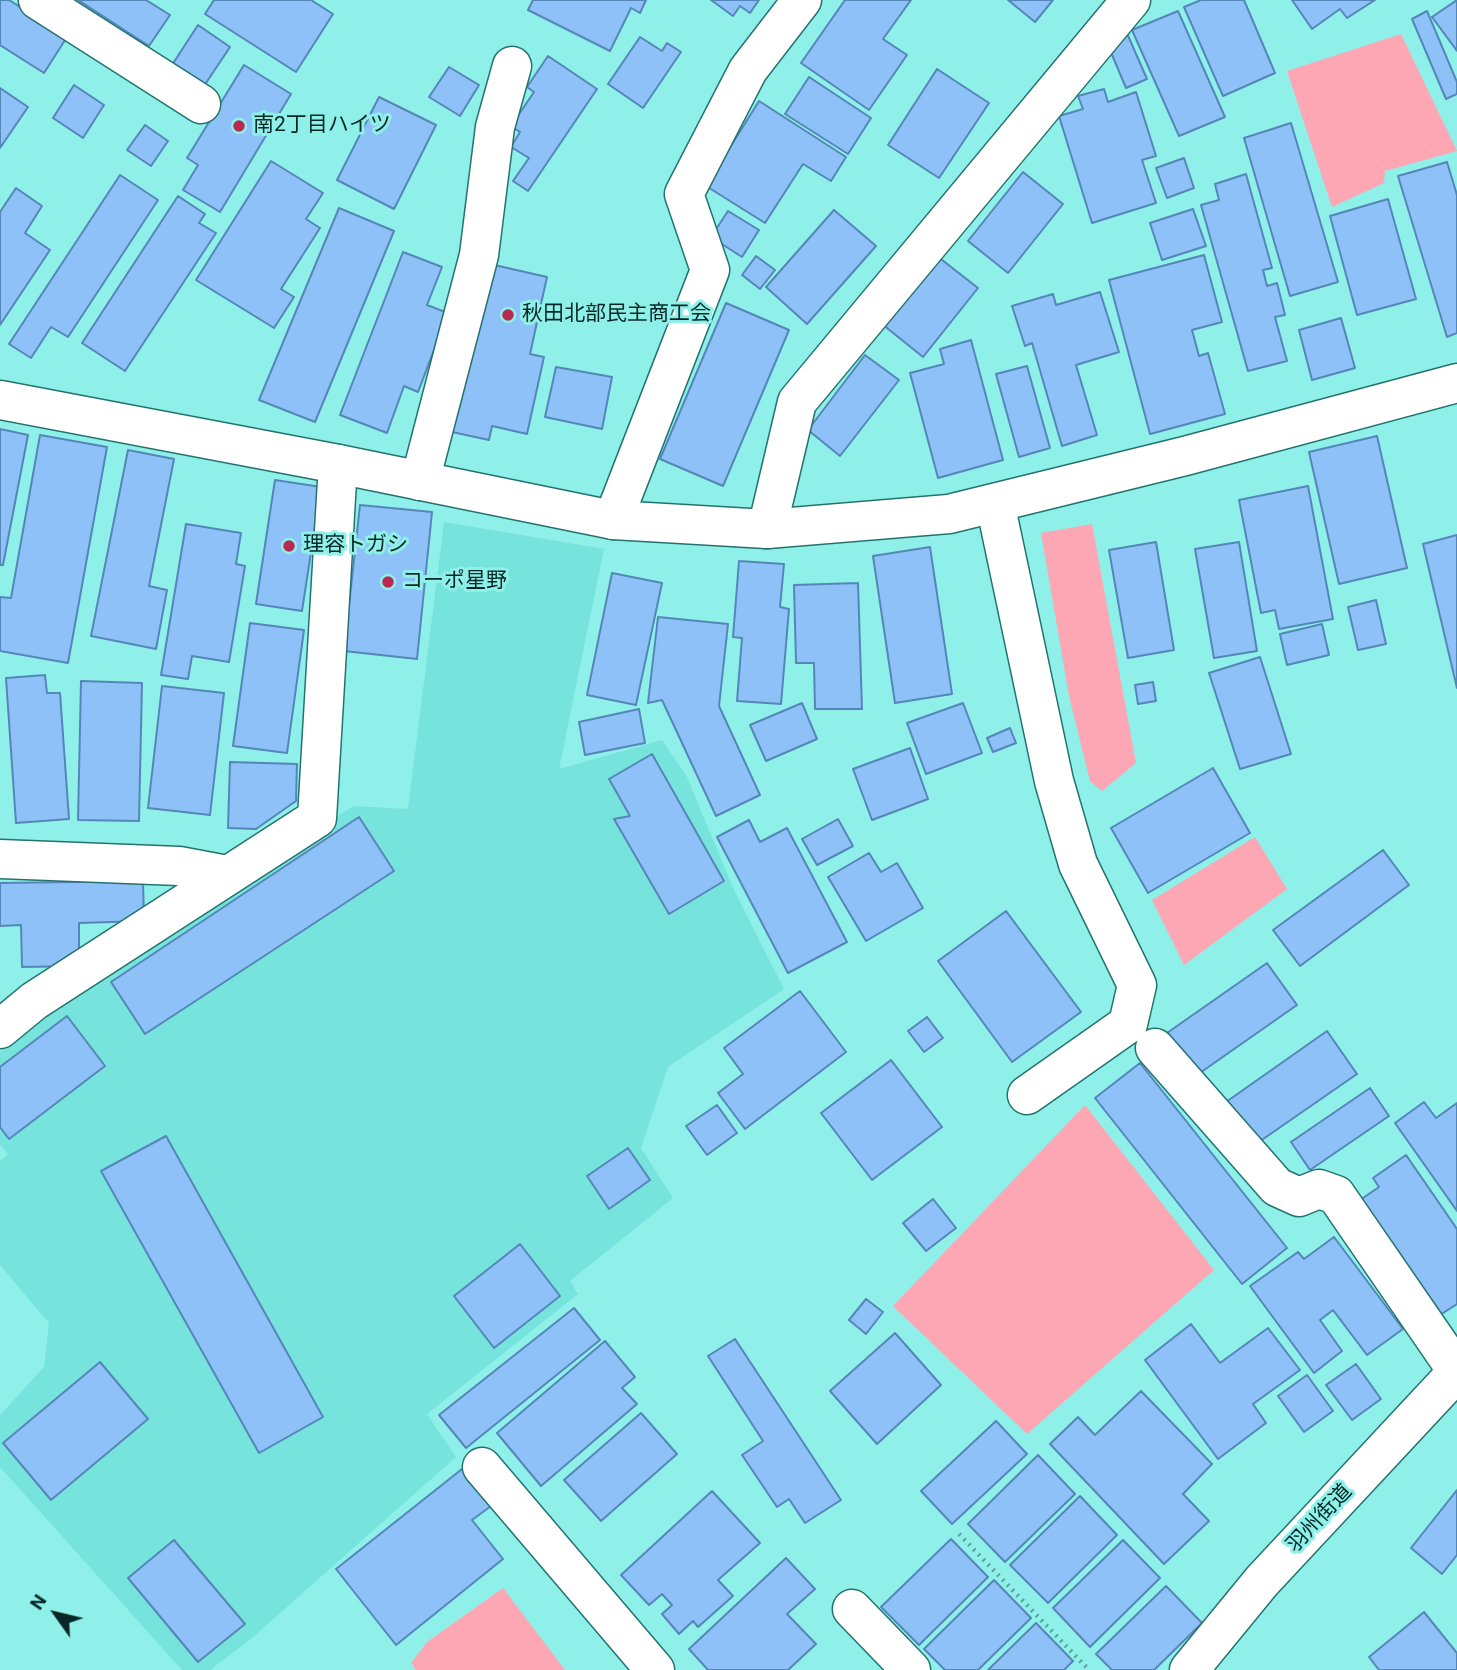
<!DOCTYPE html>
<html>
<head>
<meta charset="utf-8">
<style>
	body { margin:0 }
	#map { position:relative; width:1457px; height:1670px; overflow:hidden; background:#8ef0e9; font-family:Roboto,sans-serif }
	canvas { display:block }
	.north { position:absolute; left:21px; top:1579px; width:70px; height:70px; -webkit-text-stroke:5px #8ef0e9; paint-order:stroke; rotate:304deg; font-size:19px; font-weight:700; line-height:28px; text-align:center; color:#072726 }
	.north::after { content:''; display:block; margin:auto; width:24px; height:32px; background:#072726; clip-path:polygon(50% 0,100% 100%,50% 72%,0 100%) }
</style>
</head>
<body>
<div id="map">
<canvas width="1457" height="1670"></canvas>
<div class="north">N</div>
</div>
<script>
const ctx = document.querySelector('canvas').getContext('2d');
ctx.lineJoin = 'round';
function paint(path, color) {
  ctx.fillStyle = color;
  ctx.fill(path, 'evenodd');
}
function shape(rows) {
  const path = new Path2D();
  for (const r of rows) {
    path.moveTo(r[0], r[1]);
    for (let i = 2; i < r.length; i += 2) path.lineTo(r[i], r[i + 1]);
  }
  return path;
}
function strokePath(path, color, width, dash) {
  ctx.strokeStyle = color;
  ctx.lineWidth = width;
  ctx.lineCap = dash ? 'butt' : 'round';
  ctx.setLineDash(dash || []);
  ctx.stroke(path);
}
function drawText(font, color, halo, rows, align = 'center') {
  ctx.font = font + ' Roboto,"Noto Sans JP",sans-serif';
  ctx.lineWidth = 6;
  ctx.setLineDash([]);
  ctx.textBaseline = 'middle';
  ctx.strokeStyle = halo;
  ctx.fillStyle = color;
  for (const [text, x, y, turn = 0] of rows) {
    ctx.save();
    ctx.translate(x, y);
    ctx.rotate((+turn || 0) * Math.PI / 180);
    ctx.textAlign = isNaN(turn) ? turn : align;
    if (halo) ctx.strokeText(text, 0, 0);
    ctx.fillText(text, 0, 0);
    ctx.restore();
  }
}
const built = shape([
	[444,522,604,549,559,769,662,740,687,777,734,890,784,989,668,1067,641,1148,673,1198,570,1281,578,1294,427,1414,456,1457,252,1638,210,1670,182,1670,0,1467,0,1415,44,1367,49,1323,0,1265,0,1161,8,1154,0,1145,0,1052,85,985,353,806,408,809]
]);
const green = shape([
	[1401,34,1457,151,1385,171,1384,183,1332,207,1287,71],
	[1092,524,1136,763,1102,791,1090,781,1069,696,1041,533],
	[1255,837,1287,889,1184,965,1152,900],
	[1085,1105,1214,1270,1027,1434,893,1306],
	[503,1588,565,1670,416,1670,411,1663,427,1642]
]);
const building = shape([
	[0,0,9,0,67,37,44,73,0,45,0,0],
	[78,0,146,0,170,15,149,46,78,0],
	[214,0,311,0,333,14,296,72,205,14,214,0],
	[533,0,646,0,640,13,631,8,610,51,528,10,533,0],
	[711,0,759,0,750,13,740,6,733,16,711,0],
	[845,0,911,0,883,39,907,55,869,110,801,63,845,0],
	[1008,0,1053,0,1035,22,1008,0],
	[1201,0,1244,0,1275,73,1223,96,1184,7,1201,0],
	[1292,0,1375,0,1347,18,1340,9,1312,29,1292,0],
	[1457,0,1457,51,1432,17,1457,0],
	[1178,11,1225,117,1179,136,1132,30,1178,11],
	[1427,11,1457,82,1457,94,1446,99,1412,19,1427,11],
	[198,25,230,47,204,86,172,65,198,25],
	[1126,31,1147,79,1126,88,1110,50,1126,31],
	[640,37,662,51,667,43,681,52,643,108,608,84,640,37],
	[548,56,597,89,528,191,513,181,529,158,511,147,520,132,511,126,534,92,527,87,548,56],
	[244,65,291,94,220,212,183,190,198,165,187,158,244,65],
	[449,67,479,85,460,116,429,97,449,67],
	[937,69,989,103,939,178,888,145,937,69],
	[809,77,871,118,848,154,785,114,809,77],
	[74,85,104,105,83,138,53,118,74,85],
	[0,88,28,107,0,148,0,88],
	[1104,89,1108,102,1136,92,1156,156,1142,160,1156,203,1092,223,1059,116,1083,109,1078,96,1104,89],
	[379,97,436,125,394,209,337,180,379,97],
	[759,101,846,157,831,181,803,164,765,223,706,186,759,101],
	[1291,123,1338,282,1290,296,1244,138,1291,123],
	[145,125,168,141,151,166,127,150,145,125],
	[1184,158,1194,188,1167,198,1156,168,1184,158],
	[271,161,323,193,306,219,320,228,281,289,294,297,274,328,196,280,271,161],
	[1447,162,1457,195,1457,333,1447,337,1398,176,1447,162],
	[1023,172,1063,204,1008,273,968,241,1023,172],
	[1246,174,1272,268,1263,270,1267,286,1277,283,1285,315,1275,317,1287,361,1248,371,1201,205,1219,200,1215,184,1246,174],
	[120,175,158,200,68,337,51,327,31,358,9,344,120,175],
	[16,188,42,206,25,233,50,250,0,325,0,212,16,188],
	[178,196,205,214,199,223,216,233,125,371,82,343,178,196],
	[1388,199,1416,299,1357,315,1330,216,1388,199],
	[339,208,394,231,315,422,259,400,339,208],
	[1193,209,1206,246,1162,260,1150,223,1193,209],
	[834,210,876,246,807,324,766,287,834,210],
	[728,211,759,230,742,257,711,237,728,211],
	[403,252,442,267,427,305,448,313,418,392,404,386,387,433,340,415,403,252],
	[1204,255,1222,322,1192,330,1199,356,1208,353,1225,414,1150,434,1109,280,1204,255],
	[756,256,775,270,760,289,742,275,756,256],
	[937,256,978,288,923,357,882,324,937,256],
	[490,264,547,277,530,354,544,357,527,434,492,426,489,440,452,432,490,264],
	[1100,292,1119,352,1076,365,1097,435,1062,446,1032,343,1025,346,1012,306,1053,294,1056,305,1100,292],
	[726,303,789,330,723,486,660,459,726,303],
	[1341,318,1355,368,1312,380,1299,330,1341,318],
	[971,340,1003,460,938,478,910,373,944,364,940,349,971,340],
	[865,355,899,380,840,456,808,430,865,355],
	[1027,366,1050,448,1019,457,996,374,1027,366],
	[556,367,612,377,602,429,545,417,556,367],
	[0,429,28,435,3,565,0,565,0,429],
	[40,435,107,447,68,663,0,651,0,597,11,598,40,435],
	[1377,436,1407,568,1339,584,1309,452,1377,436],
	[128,450,174,459,149,586,167,590,156,649,91,636,128,450],
	[275,480,321,487,302,611,256,604,275,480],
	[1308,486,1333,619,1279,629,1275,610,1261,613,1239,500,1308,486],
	[360,505,432,512,417,659,344,651,360,505],
	[186,524,241,533,236,564,245,566,229,662,192,656,188,679,161,675,186,524],
	[1457,535,1457,688,1423,544,1457,535],
	[1156,542,1174,650,1128,658,1109,550,1156,542],
	[1239,542,1257,651,1214,658,1195,549,1239,542],
	[930,547,952,694,895,703,873,556,930,547],
	[739,561,784,564,780,607,789,609,781,704,737,701,742,638,733,637,739,561],
	[612,573,662,583,636,705,587,695,612,573],
	[858,583,862,709,815,709,814,663,796,663,794,585,858,583],
	[1376,600,1386,644,1358,650,1348,607,1376,600],
	[658,617,728,624,719,706,760,795,716,816,662,700,648,703,658,617],
	[250,623,304,630,287,753,233,746,250,623],
	[1322,624,1329,655,1287,665,1280,634,1322,624],
	[1260,657,1291,754,1240,769,1209,673,1260,657],
	[45,675,47,693,60,693,69,819,16,823,6,678,45,675],
	[81,681,142,683,139,821,78,820,81,681],
	[1153,682,1156,701,1138,704,1135,685,1153,682],
	[162,686,224,693,210,815,148,808,162,686],
	[802,703,817,739,766,761,750,725,802,703],
	[963,703,982,753,926,774,907,723,963,703],
	[639,709,645,743,585,755,579,722,639,709],
	[1010,728,1016,743,993,752,987,738,1010,728],
	[910,748,928,799,872,820,853,769,910,748],
	[652,754,724,881,669,914,614,819,630,816,609,779,652,754],
	[230,762,297,764,296,801,256,829,228,828,230,762],
	[1213,768,1250,833,1148,893,1111,828,1213,768],
	[359,817,394,871,145,1034,111,982,359,817],
	[838,819,853,846,817,865,802,839,838,819],
	[749,820,760,842,787,828,847,942,788,973,717,837,749,820],
	[1383,850,1409,885,1300,966,1273,930,1383,850],
	[869,853,881,872,897,863,923,908,866,941,828,877,869,853],
	[143,881,144,921,79,923,79,966,22,967,21,925,0,926,0,883,143,881],
	[1006,911,1081,1012,1012,1062,938,961,1006,911],
	[1267,963,1297,1005,1197,1075,1167,1033,1267,963],
	[800,991,846,1052,745,1129,718,1093,743,1074,724,1048,800,991],
	[67,1016,105,1066,9,1139,0,1127,0,1067,67,1016],
	[927,1017,943,1038,924,1052,908,1031,927,1017],
	[1327,1031,1357,1074,1256,1144,1226,1102,1327,1031],
	[891,1060,942,1127,872,1180,821,1113,891,1060],
	[1140,1063,1287,1248,1242,1284,1095,1098,1140,1063],
	[1370,1088,1389,1116,1310,1170,1291,1142,1370,1088],
	[1424,1102,1436,1118,1457,1103,1457,1211,1395,1123,1424,1102],
	[717,1105,737,1133,707,1155,686,1126,717,1105],
	[166,1136,323,1417,259,1453,101,1171,166,1136],
	[628,1148,650,1180,609,1209,587,1176,628,1148],
	[1406,1155,1457,1229,1457,1304,1440,1315,1360,1200,1379,1187,1373,1178,1406,1155],
	[933,1199,956,1228,926,1251,903,1223,933,1199],
	[1334,1237,1403,1329,1367,1355,1333,1310,1320,1320,1342,1351,1314,1373,1250,1286,1298,1252,1304,1259,1334,1237],
	[520,1244,560,1296,494,1348,454,1296,520,1244],
	[866,1299,883,1312,866,1334,849,1320,866,1299],
	[574,1308,600,1340,466,1448,439,1415,574,1308],
	[1191,1324,1220,1363,1268,1328,1300,1370,1253,1404,1266,1423,1218,1459,1145,1360,1191,1324],
	[895,1333,941,1385,877,1444,830,1391,895,1333],
	[735,1339,841,1500,805,1523,789,1499,777,1507,742,1455,763,1441,708,1356,735,1339],
	[605,1341,635,1377,622,1388,637,1404,541,1486,497,1433,605,1341],
	[100,1362,148,1419,51,1500,3,1443,100,1362],
	[1356,1364,1381,1399,1352,1420,1326,1385,1356,1364],
	[1307,1375,1333,1411,1304,1432,1278,1396,1307,1375],
	[1141,1391,1212,1464,1183,1494,1209,1521,1164,1564,1050,1444,1078,1417,1095,1435,1141,1391],
	[641,1413,677,1454,601,1521,564,1480,641,1413],
	[996,1421,1027,1454,952,1524,921,1491,996,1421],
	[1038,1455,1075,1494,1005,1562,968,1524,1038,1455],
	[462,1469,491,1506,472,1520,503,1559,396,1645,336,1569,462,1469],
	[1457,1490,1457,1555,1442,1574,1411,1548,1457,1490],
	[712,1491,760,1543,718,1580,733,1596,698,1627,693,1621,679,1634,662,1614,672,1605,662,1594,649,1605,621,1575,712,1491],
	[1080,1496,1117,1535,1048,1603,1010,1565,1080,1496],
	[951,1539,988,1577,919,1645,881,1607,951,1539],
	[174,1540,245,1624,198,1662,128,1578,174,1540],
	[1123,1540,1160,1578,1090,1647,1053,1608,1123,1540],
	[786,1558,815,1589,787,1614,816,1644,788,1670,708,1670,689,1649,786,1558],
	[994,1580,1031,1618,978,1670,945,1670,924,1649,994,1580],
	[1166,1586,1202,1623,1154,1670,1112,1670,1096,1654,1166,1586],
	[1424,1612,1457,1653,1457,1670,1379,1670,1369,1657,1424,1612],
	[1036,1623,1073,1661,1064,1670,988,1670,1036,1623]
]);
const path = shape([
	[959,1534,1089,1670]
]);
const street = shape([
	[38,0,201,104],
	[420,481,479,255,495,127,512,66],
	[995,503,1054,781,1078,864,1137,985,1128,1024,1027,1095],
	[613,520,710,270,684,194,748,70,802,0],
	[767,529,797,402,1131,0],
	[0,859,179,866,227,875],
	[0,1029,34,1001,317,818,338,464],
	[1155,1048,1277,1187,1299,1197,1319,1189,1336,1195,1457,1371],
	[482,1467,655,1670],
	[852,1609,911,1670],
	[1189,1670,1262,1581,1457,1372]
]);
const secondary = shape([
	[0,400,338,464,613,520,767,529,949,514,1185,456,1457,383]
]);
const markers = [
	[239,126,7,"#b82851"],
	[508,315,7,"#b82851"],
	[289,546,7,"#b82851"],
	[388,582,7,"#b82851"]
];
const poiNames = [
	["南2丁目ハイツ",253,126],
	["秋田北部民主商工会",522,315],
	["理容トガシ",303,546],
	["コーポ星野",402,582]
];
const streetNames = [
	["羽州街道",1320,1519,-47]
];
paint(built, '#76e3dc');
paint(green, '#fda7b4');
paint(building, '#8ec1f7');
strokePath(building, '#5586b8', 2);
strokePath(street, '#24736f', 41);
strokePath(secondary, '#24736f', 41);
strokePath(path, '#5aa39e', 4.5, [2, 5]);
strokePath(street, '#fff', 38);
strokePath(secondary, '#fff', 38);
for (const [x, y, r, color] of markers) {
  const dot = new Path2D();
  dot.arc(x, y, r, 0, 2 * Math.PI);
  ctx.fillStyle = color;
  ctx.fill(dot);
  strokePath(dot, '#8ef0e9', 2.5);
}
drawText('21px', '#072726', '#8ef0e9', poiNames, 'left');
drawText('21px', '#072726', '#8ef0e9', streetNames);
</script>
</body>
</html>
